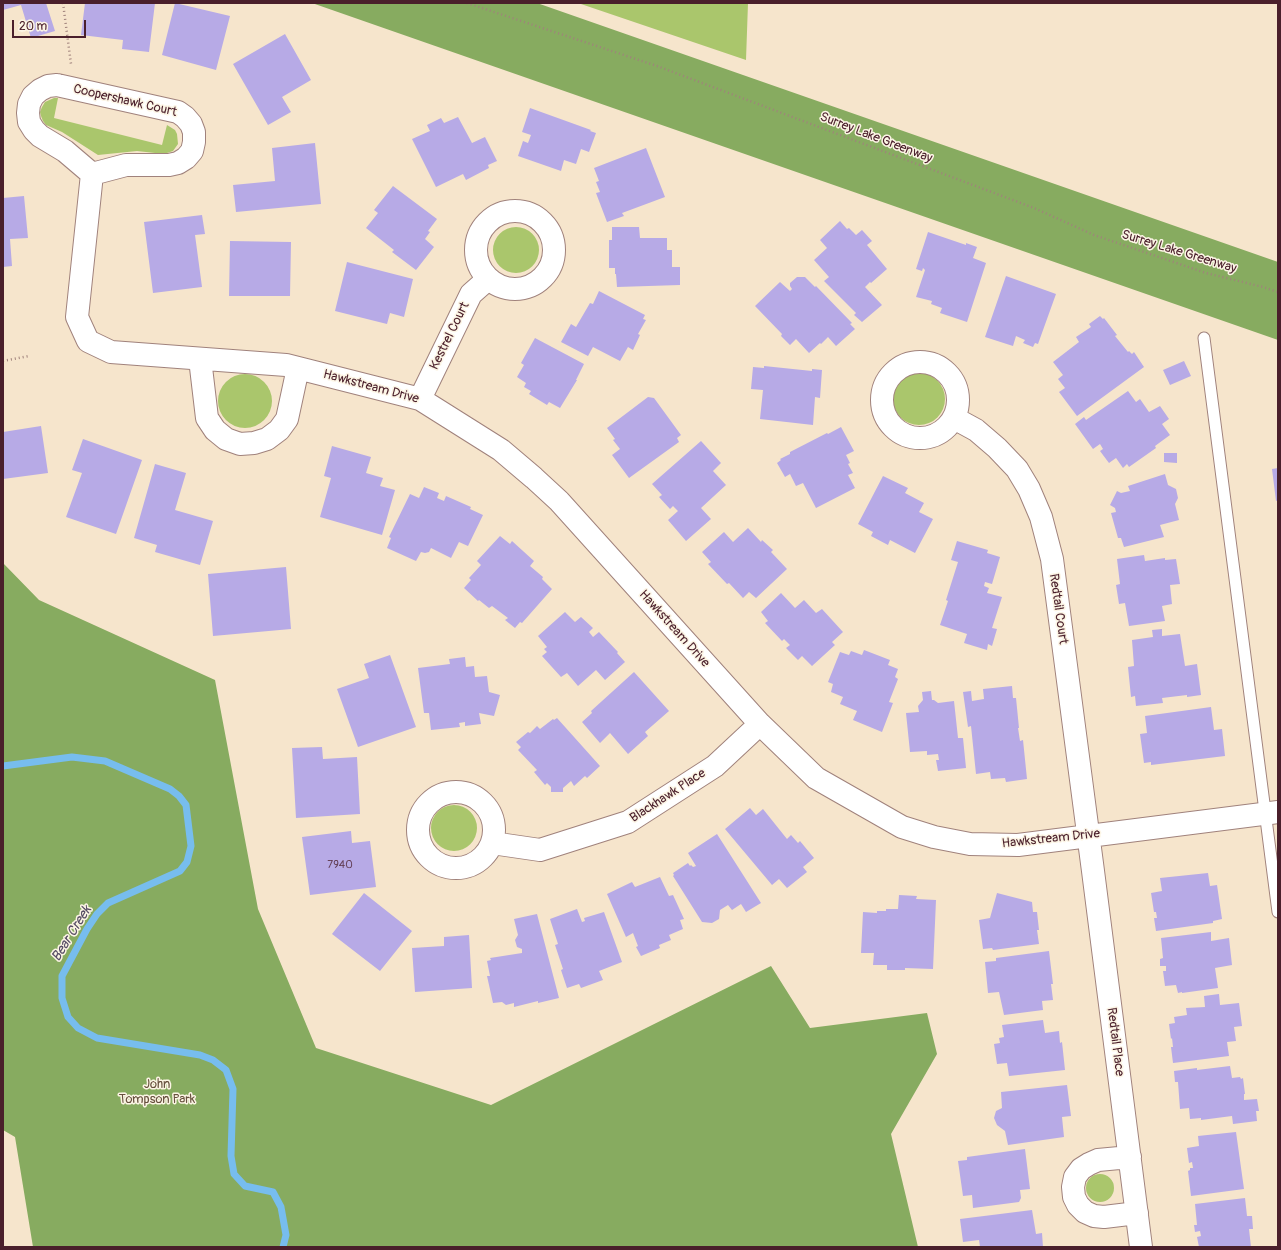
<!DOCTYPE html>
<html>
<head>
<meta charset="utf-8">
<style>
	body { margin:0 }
	#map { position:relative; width:1281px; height:1250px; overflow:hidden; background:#f6e5cc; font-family:Pangolin,sans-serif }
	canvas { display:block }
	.frame { position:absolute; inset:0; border:4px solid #4a1f2b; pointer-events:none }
	.scale { position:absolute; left:12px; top:20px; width:74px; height:18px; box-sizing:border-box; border:2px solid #4a1f2b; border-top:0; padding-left:5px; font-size:12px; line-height:14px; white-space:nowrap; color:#4a1f2b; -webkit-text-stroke:3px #fcf5e5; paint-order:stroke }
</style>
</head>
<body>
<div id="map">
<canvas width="1281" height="1250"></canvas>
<div class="frame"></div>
<div class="scale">20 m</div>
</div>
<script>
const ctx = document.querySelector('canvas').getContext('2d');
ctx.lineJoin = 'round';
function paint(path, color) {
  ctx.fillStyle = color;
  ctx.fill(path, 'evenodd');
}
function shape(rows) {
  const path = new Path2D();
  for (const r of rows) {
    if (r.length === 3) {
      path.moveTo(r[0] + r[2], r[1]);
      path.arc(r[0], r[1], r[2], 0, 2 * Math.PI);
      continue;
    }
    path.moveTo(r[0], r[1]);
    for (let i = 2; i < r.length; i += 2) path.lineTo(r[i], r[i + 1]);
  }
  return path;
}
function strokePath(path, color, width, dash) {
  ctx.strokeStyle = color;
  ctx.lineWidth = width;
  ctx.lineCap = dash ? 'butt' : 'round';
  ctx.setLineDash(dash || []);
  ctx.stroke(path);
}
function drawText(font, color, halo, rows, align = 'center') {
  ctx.font = font + ' Pangolin,sans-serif';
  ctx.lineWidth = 3;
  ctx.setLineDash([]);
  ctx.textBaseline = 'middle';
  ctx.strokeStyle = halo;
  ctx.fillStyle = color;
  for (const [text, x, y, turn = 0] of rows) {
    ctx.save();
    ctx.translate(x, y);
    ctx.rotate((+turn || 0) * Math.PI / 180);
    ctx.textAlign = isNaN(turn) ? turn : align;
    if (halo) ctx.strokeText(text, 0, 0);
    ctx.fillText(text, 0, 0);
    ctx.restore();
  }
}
const green = shape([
	[578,3,748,3,746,60],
	[54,98,58,98,54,118,162,145,167,125,175,130,177,134,178,144,173,151,164,154,137,151,98,155,62,132,46,125,43,121,41,116,40,112,42,107,45,102],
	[516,250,23],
	[919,399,26],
	[245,401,27],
	[454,828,23],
	[1100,1188,14]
]);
const forest = shape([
	[312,3,537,3,1278,262,1278,340],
	[3,563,39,600,215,680,258,909,316,1048,491,1105,771,966,810,1028,927,1013,937,1054,891,1134,918,1247,33,1247,15,1137,3,1130]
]);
const stream = shape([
	[3,766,72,757,105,761,170,789,179,796,186,805,191,846,187,862,180,871,108,903,97,914,87,929,62,976,62,998,68,1017,78,1028,97,1038,200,1055,213,1060,226,1070,233,1089,231,1156,234,1174,245,1186,273,1192,281,1207,286,1235,283,1247]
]);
const building = shape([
	[3,3,46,3,55,31,31,38,21,5,3,10],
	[85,3,155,3,149,52,122,49,123,40,81,35],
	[175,3,230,16,216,70,162,55],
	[285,34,311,80,282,97,291,112,268,125,233,64],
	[530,108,591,130,590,131,596,133,589,152,581,149,576,164,564,160,561,171,518,156,523,141,528,143,531,135,522,132],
	[458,117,472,143,485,137,497,161,488,165,489,168,466,180,463,174,436,187,412,139,430,131,427,125,441,118,444,123],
	[315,143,321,204,236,212,233,185,275,181,272,148],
	[646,148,665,197,622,213,624,216,607,222,596,193,600,192,596,182,599,181,594,168],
	[393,186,437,219,428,231,430,232,425,239,434,247,416,270,392,252,394,250,366,228,378,213,374,210],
	[24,196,28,238,10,239,12,266,3,267,3,198],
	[202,215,205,234,195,235,202,287,153,293,144,222],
	[840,221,847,229,849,228,856,235,862,230,872,241,867,245,887,269,871,283,870,282,865,287,882,305,862,322,854,315,856,313,824,281,829,277,814,260,827,248,820,240],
	[612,227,639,227,640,238,667,238,667,250,672,250,672,267,680,267,680,285,617,287,616,274,615,274,615,268,609,268,609,240,612,240],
	[928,232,966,245,966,243,977,247,973,258,986,263,967,322,940,313,942,308,931,304,932,301,916,297,925,270,923,268,922,271,916,269],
	[230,241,291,242,290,296,229,296],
	[347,262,413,279,404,317,390,313,387,324,335,311],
	[1006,276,1056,294,1038,344,1035,343,1033,347,1023,343,1025,340,1016,336,1013,346,985,337],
	[797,277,805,277,815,287,816,286,852,323,850,324,855,329,836,346,828,337,821,344,820,343,809,353,796,339,790,345,781,336,782,334,755,306,780,282,790,291,792,289,790,286,790,283],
	[599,291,645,315,643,319,646,320,638,334,640,335,633,350,628,347,620,361,593,347,588,356,561,342,571,324,576,327,590,303,593,304],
	[1100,316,1103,319,1104,318,1117,335,1115,336,1128,352,1129,351,1132,354,1134,352,1144,367,1077,416,1059,392,1065,388,1058,379,1063,375,1053,362,1079,342,1076,337,1091,327,1089,324],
	[535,338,584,364,576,380,577,380,560,408,549,402,547,405,529,394,531,391,524,387,526,383,517,377,524,365,521,363],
	[1184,361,1191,376,1170,385,1163,370],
	[764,366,812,371,812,369,822,370,820,398,815,397,813,425,760,419,763,390,751,389,753,367,764,368],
	[1128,391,1136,402,1140,399,1149,412,1160,406,1169,419,1162,424,1170,435,1155,446,1156,448,1129,467,1127,464,1123,468,1116,458,1109,463,1100,451,1103,449,1100,444,1093,449,1075,424,1084,417,1086,420],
	[648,397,654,398,681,435,677,438,679,442,629,478,612,455,620,449,613,440,615,439,607,428],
	[41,426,48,473,3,479,3,432],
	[841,427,854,451,846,455,850,463,848,464,853,473,848,475,855,488,816,508,803,483,796,486,790,474,785,477,777,463,781,460,780,459,790,454,790,452,827,433,828,434],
	[83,439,142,460,116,534,66,517,82,473,72,470],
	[701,441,721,463,713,471,726,485,701,508,711,519,686,541,668,520,678,511,673,506,670,509,659,497,662,495,652,484],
	[332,446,371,457,366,473,383,478,380,486,395,490,382,535,320,517,331,478,324,476],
	[1164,453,1177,453,1177,463,1164,462],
	[155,464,186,473,175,510,213,521,200,565,155,552,157,545,134,538],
	[1278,468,1278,500,1276,501,1272,469],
	[1165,474,1168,485,1176,489,1178,498,1175,504,1179,520,1160,525,1164,537,1124,547,1121,538,1118,538,1111,513,1116,512,1115,508,1110,505,1117,491,1121,493,1130,491,1128,486],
	[883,476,908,488,905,493,924,503,919,512,933,519,915,553,890,540,888,545,871,536,873,532,858,524],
	[424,487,439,493,437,498,444,501,446,496,471,507,470,509,483,515,468,546,459,542,451,558,431,548,429,552,425,553,421,552,416,561,387,548,391,538,389,537,410,494,419,498],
	[748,528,761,542,762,540,773,550,771,552,787,569,756,598,749,592,743,598,729,583,727,584,708,564,711,562,702,552,724,532,733,542],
	[500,536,510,544,512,541,534,561,530,566,543,577,542,579,552,589,522,623,520,622,515,628,505,620,508,618,492,606,489,608,479,600,478,601,464,588,471,580,469,578,481,565,477,561],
	[957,541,988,550,987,553,1000,557,992,584,985,582,984,586,989,588,987,593,1002,597,992,628,997,629,992,646,988,644,987,650,964,643,967,634,940,625,948,601,946,600,958,562,951,560],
	[1144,555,1145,561,1165,558,1165,560,1176,559,1180,584,1170,585,1172,604,1162,606,1165,621,1129,626,1125,603,1119,604,1116,585,1120,584,1117,559],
	[286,567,291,629,213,636,208,574],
	[781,593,795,608,804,600,816,613,822,609,843,632,832,642,835,645,812,666,802,656,798,660,786,648,790,645,784,639,782,641,765,623,768,621,761,612],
	[565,612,575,622,581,617,593,628,589,632,593,637,599,632,618,652,617,653,625,662,605,680,596,670,578,686,567,673,561,677,542,656,547,652,544,649,547,647,538,636],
	[1162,629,1162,636,1180,634,1185,666,1197,664,1201,695,1187,697,1187,695,1162,698,1163,703,1136,706,1135,696,1131,697,1128,667,1134,666,1132,640,1153,637,1152,630],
	[864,650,890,660,888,665,898,669,895,677,898,679,889,702,893,703,882,732,853,720,857,711,840,704,843,697,831,692,833,684,828,682,840,652,849,655,851,651,862,655],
	[390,655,416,727,358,747,337,689,369,678,364,664],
	[465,657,466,667,474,666,475,677,487,676,489,692,500,695,494,716,479,713,481,724,465,726,465,722,459,723,460,727,431,730,429,713,424,713,418,668,450,664,449,659],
	[634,672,669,711,645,732,648,736,628,754,610,733,600,743,582,722,592,713,591,711],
	[1012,686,1013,698,1016,698,1019,728,1018,728,1020,741,1023,740,1027,779,1006,782,1005,778,991,779,990,772,976,774,971,726,968,727,963,692,971,691,972,701,984,699,983,689],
	[931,691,932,700,934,700,938,703,954,701,958,738,963,738,966,768,938,771,936,760,939,760,938,754,927,755,927,751,910,752,906,713,919,712,918,706,923,700,922,692],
	[1211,707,1214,730,1222,729,1225,756,1151,765,1151,762,1144,763,1140,734,1147,733,1145,716],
	[557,718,600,766,587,778,585,776,574,786,571,781,563,788,563,792,551,792,551,787,547,783,545,785,534,772,537,770,518,750,521,747,516,742,528,732,530,733,537,726,540,729,553,719,554,720],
	[322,747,323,759,357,757,360,814,296,818,292,748],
	[750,808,756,815,763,809,787,839,791,835,798,843,800,841,814,858,803,867,807,872,787,888,779,879,772,885,725,829],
	[351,831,352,843,370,841,376,887,310,895,302,837],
	[717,834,761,903,746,912,741,904,732,910,728,905,720,910,719,919,712,923,702,922,673,876,674,875,673,873,688,863,690,866,691,865,693,867,696,866,688,853],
	[1208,873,1210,886,1217,885,1222,919,1213,921,1213,923,1156,931,1154,918,1157,918,1156,912,1154,912,1151,893,1162,891,1160,878],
	[660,877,669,896,673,895,684,919,680,920,683,929,669,935,671,940,659,945,660,948,641,956,636,947,638,946,633,933,626,937,607,894,632,882,635,887],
	[364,893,412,931,380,971,332,934],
	[997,893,1032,902,1033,912,1037,912,1039,930,1037,930,1039,944,993,950,992,948,983,949,979,920,990,918],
	[899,895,917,896,916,899,936,900,933,969,905,968,905,970,887,970,887,965,873,965,874,953,861,953,863,912,877,913,877,911,886,911,886,909,898,909],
	[577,909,582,922,585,921,584,918,604,912,622,962,599,971,603,980,581,988,579,984,567,988,561,970,563,969,555,945,558,944,550,919],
	[537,914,559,998,538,1003,538,1001,514,1007,514,1003,506,1005,502,1002,493,1003,487,976,490,976,487,961,491,960,490,958,522,953,522,949,517,947,515,940,518,935,514,919],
	[1211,932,1211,941,1229,938,1232,965,1215,968,1218,988,1182,993,1182,992,1178,993,1176,985,1165,986,1163,971,1166,971,1166,966,1160,966,1160,959,1163,958,1161,938],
	[469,935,472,988,415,992,412,948,444,946,444,937],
	[1049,951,1053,984,1051,984,1053,1000,1042,1001,1043,1010,1004,1015,999,992,988,993,985,962,996,961,996,958],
	[1219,994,1220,1005,1239,1003,1242,1026,1234,1027,1236,1041,1227,1042,1229,1056,1173,1063,1171,1047,1173,1047,1172,1038,1171,1039,1169,1024,1175,1023,1174,1017,1187,1015,1186,1008,1205,1007,1204,996],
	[1043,1020,1045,1033,1059,1031,1060,1043,1062,1042,1065,1070,1009,1076,1007,1063,997,1064,994,1044,1000,1043,999,1038,1004,1037,1002,1025],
	[1230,1066,1232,1078,1240,1077,1241,1079,1243,1078,1245,1094,1244,1094,1244,1100,1257,1099,1259,1111,1256,1111,1257,1121,1233,1124,1232,1116,1201,1120,1201,1118,1190,1119,1189,1108,1180,1109,1178,1082,1175,1082,1174,1071,1197,1068,1197,1070],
	[1067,1085,1071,1116,1062,1117,1064,1137,1008,1145,1005,1131,997,1125,994,1118,996,1111,1002,1108,1001,1092],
	[1236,1132,1244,1189,1191,1196,1188,1171,1190,1170,1190,1168,1193,1168,1192,1162,1189,1163,1187,1148,1199,1146,1198,1136],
	[1025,1149,1030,1189,1020,1190,1021,1198,1019,1202,973,1208,972,1195,963,1196,958,1161,967,1160,967,1157],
	[1245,1198,1247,1216,1252,1216,1253,1229,1249,1229,1251,1247,1199,1247,1197,1237,1201,1236,1200,1231,1195,1232,1194,1225,1197,1225,1195,1204],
	[1032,1210,1036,1234,1042,1233,1043,1247,980,1247,979,1240,963,1242,960,1219]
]);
const path = shape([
	[63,3,71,64],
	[467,3,657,66,1034,208,1094,235,1206,273,1263,287,1278,292],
	[3,361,29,356]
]);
const lane = shape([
	[1204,338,1278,912]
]);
const street = shape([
	[57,85,178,112,185,117,191,124,194,132,194,142,192,151,186,158,178,163,169,165,126,165,92,174,65,151,40,136,34,130,29,122,28,113,29,104,33,96,40,90,48,86,57,85],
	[92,174,77,317,88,341,111,352,286,365,420,399,501,450,534,478,559,501,760,724,816,778,902,827,934,837,970,844,1018,845,1278,812],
	[515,250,39],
	[200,359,207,418,215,430,226,439,240,444,254,443,267,439,279,430,287,419,298,368],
	[920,400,38],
	[420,399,471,294,488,279],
	[954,418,976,430,997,448,1017,469,1029,489,1041,517,1052,559,1093,871,1141,1247],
	[456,830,38],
	[492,843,540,850,628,822,715,766,760,724],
	[1130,1157,1098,1160,1089,1164,1081,1169,1075,1177,1073,1187,1074,1197,1078,1205,1085,1212,1094,1216,1104,1217,1137,1213]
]);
const numberNames = [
	["7940",340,865]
];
const streetNames = [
	["Coopershawk Court",125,101,13],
	["Surrey Lake Greenway",876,138,21],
	["Surrey Lake Greenway",1179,252,17],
	["Kestrel Court",450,336,-64],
	["Hawkstream Drive",371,387,15],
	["Redtail Court",1058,609,82],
	["Hawkstream Drive",674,629,48],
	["Blackhawk Place",668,796,-33],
	["Hawkstream Drive",1051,839,-6],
	["Redtail Place",1115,1042,83]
];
const parkNames = [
	["John",157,1085],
	["Tompson Park",157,1100]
];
const waterNames = [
	["Bear Creek",72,934,-58]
];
paint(green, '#aac66c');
paint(forest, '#87ab60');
strokePath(stream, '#77bdee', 7);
paint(building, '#b7aae6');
strokePath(lane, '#a0827c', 13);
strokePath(street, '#a0827c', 24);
strokePath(path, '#a0827c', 2.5, [1, 3]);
strokePath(lane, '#fff', 11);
strokePath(street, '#fff', 22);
drawText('11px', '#65425a', null, numberNames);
drawText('13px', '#4a1f2b', '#fcf5e5', streetNames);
drawText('13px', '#67513e', '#fcf5e5', parkNames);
drawText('italic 14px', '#584e66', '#fcf5e5', waterNames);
</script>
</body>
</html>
